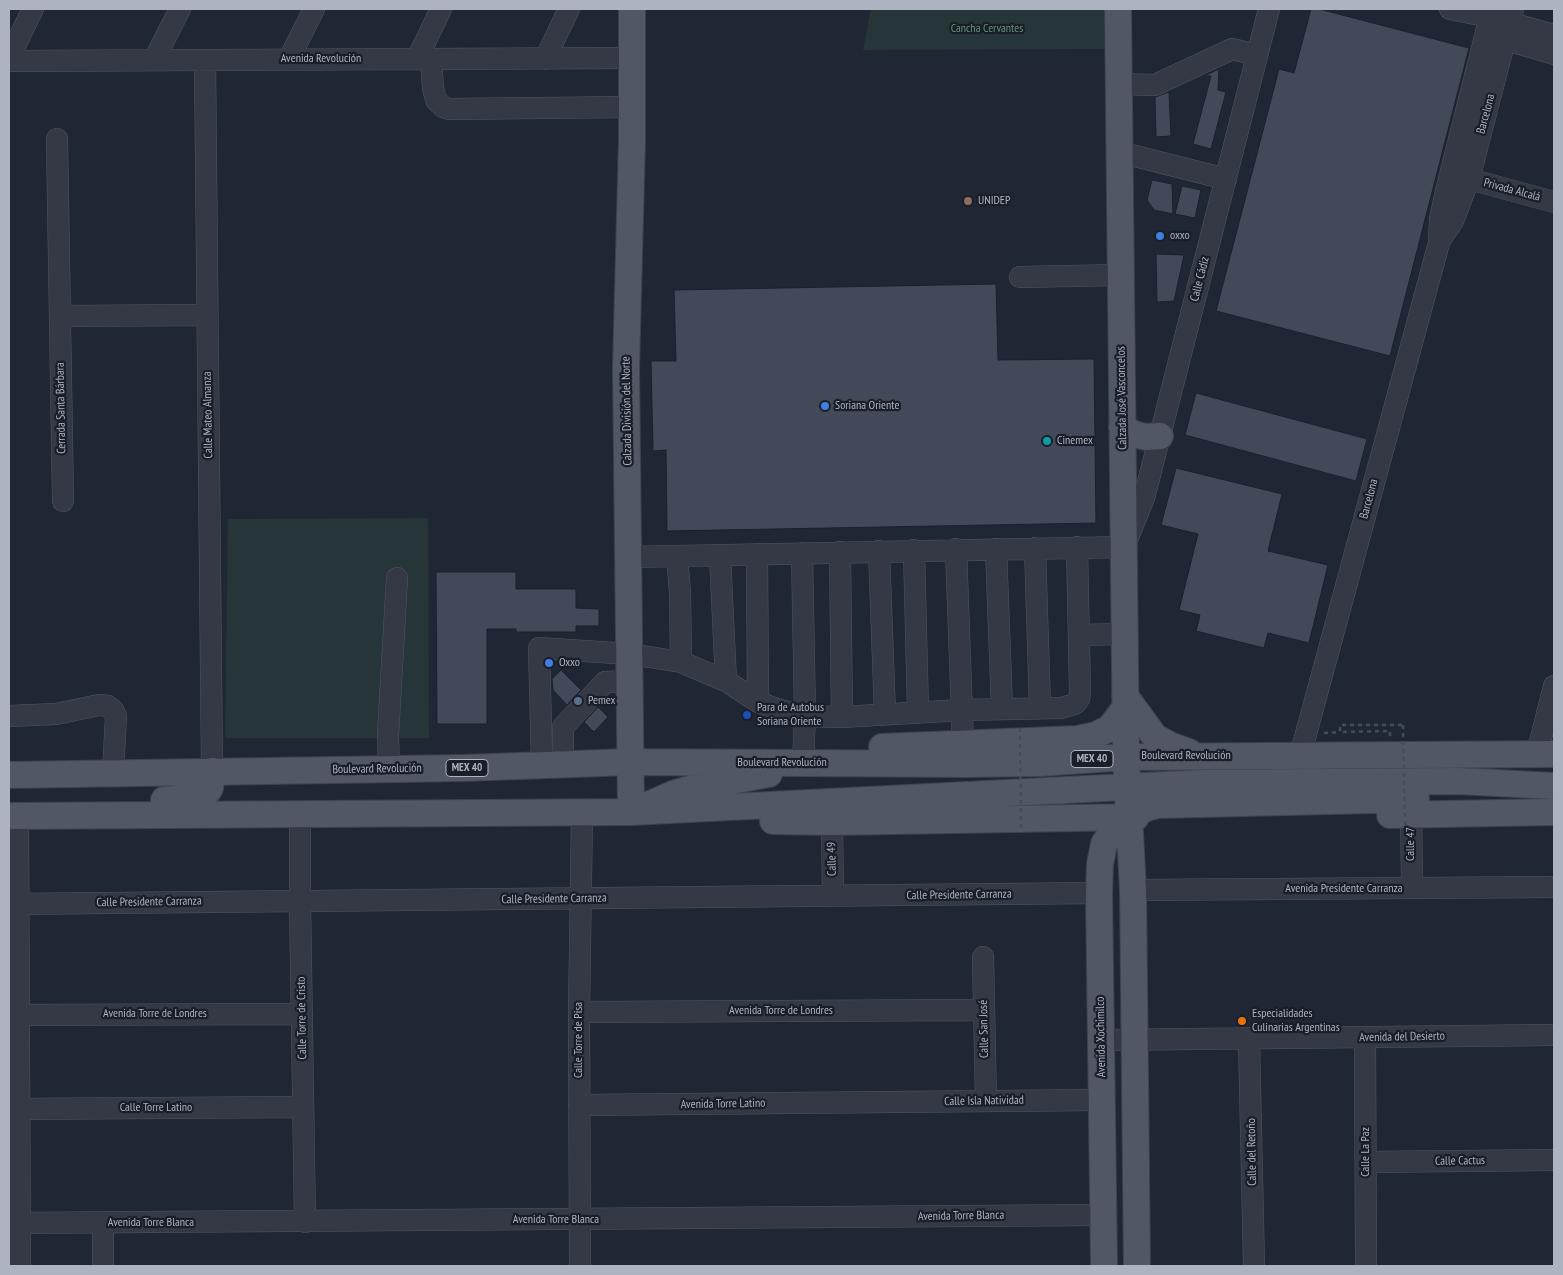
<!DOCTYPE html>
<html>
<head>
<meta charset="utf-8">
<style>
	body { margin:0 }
	#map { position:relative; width:1563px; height:1275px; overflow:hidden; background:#202734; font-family:"PT Sans Narrow",sans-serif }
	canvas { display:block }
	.frame { position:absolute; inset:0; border:10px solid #aeb3c2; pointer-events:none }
</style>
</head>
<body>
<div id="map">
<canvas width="1563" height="1275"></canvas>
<div class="frame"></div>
</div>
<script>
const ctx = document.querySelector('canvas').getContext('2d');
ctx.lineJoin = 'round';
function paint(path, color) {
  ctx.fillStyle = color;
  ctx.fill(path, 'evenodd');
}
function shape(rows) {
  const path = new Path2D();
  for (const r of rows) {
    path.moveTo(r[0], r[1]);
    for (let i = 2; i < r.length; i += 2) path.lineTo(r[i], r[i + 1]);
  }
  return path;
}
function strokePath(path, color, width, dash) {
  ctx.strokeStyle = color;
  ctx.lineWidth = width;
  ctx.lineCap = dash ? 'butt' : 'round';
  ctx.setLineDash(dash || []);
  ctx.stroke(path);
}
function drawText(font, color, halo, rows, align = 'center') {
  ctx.font = font + ' "PT Sans Narrow",sans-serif';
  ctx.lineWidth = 4.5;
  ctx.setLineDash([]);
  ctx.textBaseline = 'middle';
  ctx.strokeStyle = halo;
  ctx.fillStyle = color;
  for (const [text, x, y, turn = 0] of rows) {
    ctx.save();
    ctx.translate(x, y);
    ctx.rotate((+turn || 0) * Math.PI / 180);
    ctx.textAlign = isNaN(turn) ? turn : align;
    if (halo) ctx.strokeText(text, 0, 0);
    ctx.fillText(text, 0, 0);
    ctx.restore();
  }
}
const green = shape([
	[871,9,1106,9,1107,49,863,50],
	[428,518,429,738,225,738,228,519]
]);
const building = shape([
	[1311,9,1319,9,1469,48,1390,356,1216,311,1279,69,1294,73,1311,9],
	[1219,69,1218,90,1226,92,1211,149,1193,144,1211,76,1204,76,1219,69],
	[1169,92,1171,136,1156,137,1155,97,1169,92],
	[1152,180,1172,184,1173,214,1154,210,1147,200,1152,180],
	[1182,186,1201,190,1195,218,1175,214,1182,186],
	[1156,254,1184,255,1174,301,1157,302,1156,254],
	[996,284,998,360,1094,359,1096,523,667,531,666,450,653,451,651,361,676,361,674,290,996,284],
	[1196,393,1367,439,1356,481,1185,435,1196,393],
	[1176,468,1282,494,1268,551,1328,565,1309,643,1268,633,1264,648,1196,631,1200,615,1179,610,1198,534,1161,525,1176,468],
	[436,572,516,572,516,589,576,589,576,608,599,609,599,626,576,626,576,632,516,632,516,629,487,629,487,724,437,724,436,572],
	[561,670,581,690,567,705,553,690,552,679,561,670],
	[598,707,608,717,594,732,584,722,598,707]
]);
const path = shape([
	[1324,733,1340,732],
	[1390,736,1390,731,1340,732,1340,725,1403,725]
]);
const minor = shape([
	[1450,9,1490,17,1554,35],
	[1493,36,1554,54],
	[9,58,33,9],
	[289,59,314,9],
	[417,59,441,9],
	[431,59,433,88,436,100,443,107,449,109,632,107],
	[545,59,569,9],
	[154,60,180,9],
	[205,60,212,771],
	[9,61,632,58],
	[1119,84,1155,85,1232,49,1257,55],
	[57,139,63,501],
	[1119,152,1226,179],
	[1469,179,1554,202],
	[1440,240,1453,221,1469,179,1513,9],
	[1020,277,1121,275],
	[60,316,207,315],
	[1035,548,1040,708],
	[956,549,963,743],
	[996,549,1002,708],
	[914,550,918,712],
	[879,551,885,714],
	[840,552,842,717],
	[802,553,805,716,803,763],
	[757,554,758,702],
	[720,555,726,681],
	[677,556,680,592,681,662,726,681,758,702,780,710,805,716,842,717,962,710,1061,708,1075,704,1079,699,1080,692,1077,547],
	[629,557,1124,547,1144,498,1269,9],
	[1079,635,1125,634],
	[9,716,56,714,99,705,108,706,113,710,116,716,113,773],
	[1537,754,1554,686],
	[1300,756,1439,243,1440,219,1446,191,1492,9],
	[563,764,563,727,605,682,630,681],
	[542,765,539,648,630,654,681,662],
	[389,769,388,735,397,578],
	[1411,799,1412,888],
	[300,814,300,901,305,1222],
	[18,816,20,1266],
	[832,822,833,896],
	[1133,890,1554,887],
	[9,904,1099,893],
	[983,957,986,1101],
	[579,1012,984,1010],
	[9,1015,302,1014],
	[1365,1038,1366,1266],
	[1249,1039,1254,1266],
	[1101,1040,1554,1035],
	[579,1105,1102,1100],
	[9,1109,303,1107],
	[1366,1162,1554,1160],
	[9,1223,1103,1215],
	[103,1266,103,1223],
	[580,1266,579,1012,582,813]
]);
const major = shape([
	[1118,9,1126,757,1133,890,1137,1266],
	[1122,427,1134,434,1146,437,1160,436],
	[1125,696,1155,737,1172,746,1189,752],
	[882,747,1078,739,1096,735,1110,728,1125,708],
	[9,775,463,768,630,762,967,764,1040,763,1126,757,1554,754],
	[164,800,195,797,207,792,210,788,212,771],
	[648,805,673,794,693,788,769,774],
	[631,812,626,368,632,140,632,9],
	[1390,815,1554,812],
	[9,816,631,812,1204,783,1458,781,1554,786],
	[773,821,832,822,1136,817],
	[1104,1266,1099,893,1100,864,1104,844,1111,833,1128,817,1149,807,1158,805,1416,799]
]);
const pathBridge = shape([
	[1403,725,1405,826],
	[1020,728,1021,831]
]);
const markers = [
	[968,201,5,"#8d6e63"],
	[1160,236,5,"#3f7fe0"],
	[825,406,5,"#3f7fe0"],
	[1047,441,5,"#0f9aa8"],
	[549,663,5,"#3f7fe0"],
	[578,701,5,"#5c6f8a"],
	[747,715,5,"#1a4fb4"],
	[1242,1021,5,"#e8710a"]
];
const shields = [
	[1092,759,42],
	[467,768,42]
];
const shieldNames = [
	["MEX 40",1092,759],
	["MEX 40",467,768]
];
const parkNames = [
	["Cancha Cervantes",987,29]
];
const streetNames = [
	["Avenida Revolución",321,59],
	["Barcelona",1486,114,-75],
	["Privada Alcalá",1512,190,15],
	["Calle Cádiz",1200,279,-76],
	["Calzada José Vasconcelos",1122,398,-91],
	["Cerrada Santa Bárbara",61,408,-91],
	["Calzada División del Norte",627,411,-91],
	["Calle Mateo Almanza",208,415,-91],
	["Barcelona",1369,499,-75],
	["Boulevard Revolución",1186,756],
	["Boulevard Revolución",782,763],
	["Boulevard Revolución",377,769,-1],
	["Calle 47",1411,844,-90],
	["Calle 49",832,859,-91],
	["Avenida Presidente Carranza",1344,889],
	["Calle Presidente Carranza",959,895,-1],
	["Calle Presidente Carranza",554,899,-1],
	["Calle Presidente Carranza",149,902,-1],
	["Avenida Torre de Londres",781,1011],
	["Avenida Torre de Londres",155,1014],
	["Calle Torre de Cristo",302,1018,-91],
	["Calle San José",984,1029,-91],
	["Avenida Xochimilco",1101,1037,-91],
	["Avenida del Desierto",1402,1037,-1],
	["Calle Torre de Pisa",579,1040,-90],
	["Calle Isla Natividad",984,1101,-1],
	["Avenida Torre Latino",723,1104,-1],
	["Calle Torre Latino",156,1108],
	["Calle del Retoño",1252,1152,-91],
	["Calle La Paz",1366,1152,-90],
	["Calle Cactus",1460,1161,-1],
	["Avenida Torre Blanca",961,1216,-1],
	["Avenida Torre Blanca",556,1220],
	["Avenida Torre Blanca",151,1223]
];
const poiNames = [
	["UNIDEP",978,201],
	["oxxo",1170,236],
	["Soriana Oriente",835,406],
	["Cinemex",1057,441],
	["Oxxo",559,663],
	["Pemex",588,701],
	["Para de Autobus",757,708],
	["Soriana Oriente",757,722],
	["Especialidades",1252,1014],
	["Culinarias Argentinas",1252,1028]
];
paint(green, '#253538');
paint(building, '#424959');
strokePath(building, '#1b202b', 1);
strokePath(minor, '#515663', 22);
strokePath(major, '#3d424e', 28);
strokePath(path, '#425055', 2.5, [4, 4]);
strokePath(minor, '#343945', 21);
strokePath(major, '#515765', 26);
strokePath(pathBridge, '#425055', 2.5, [4, 4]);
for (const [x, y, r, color] of markers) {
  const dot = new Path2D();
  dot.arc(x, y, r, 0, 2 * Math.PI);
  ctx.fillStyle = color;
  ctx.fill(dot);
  strokePath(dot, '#191e29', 2);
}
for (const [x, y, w] of shields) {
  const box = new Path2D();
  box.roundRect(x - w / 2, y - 8.5, w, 17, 4);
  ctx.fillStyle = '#191e29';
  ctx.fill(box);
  strokePath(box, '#aeb3c2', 1);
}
drawText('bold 11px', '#aeb3c2', null, shieldNames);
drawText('12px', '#679075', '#191e29', parkNames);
drawText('12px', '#aeb3c2', '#191e29', streetNames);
drawText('12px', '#aeb3c2', '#191e29', poiNames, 'left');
</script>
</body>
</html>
